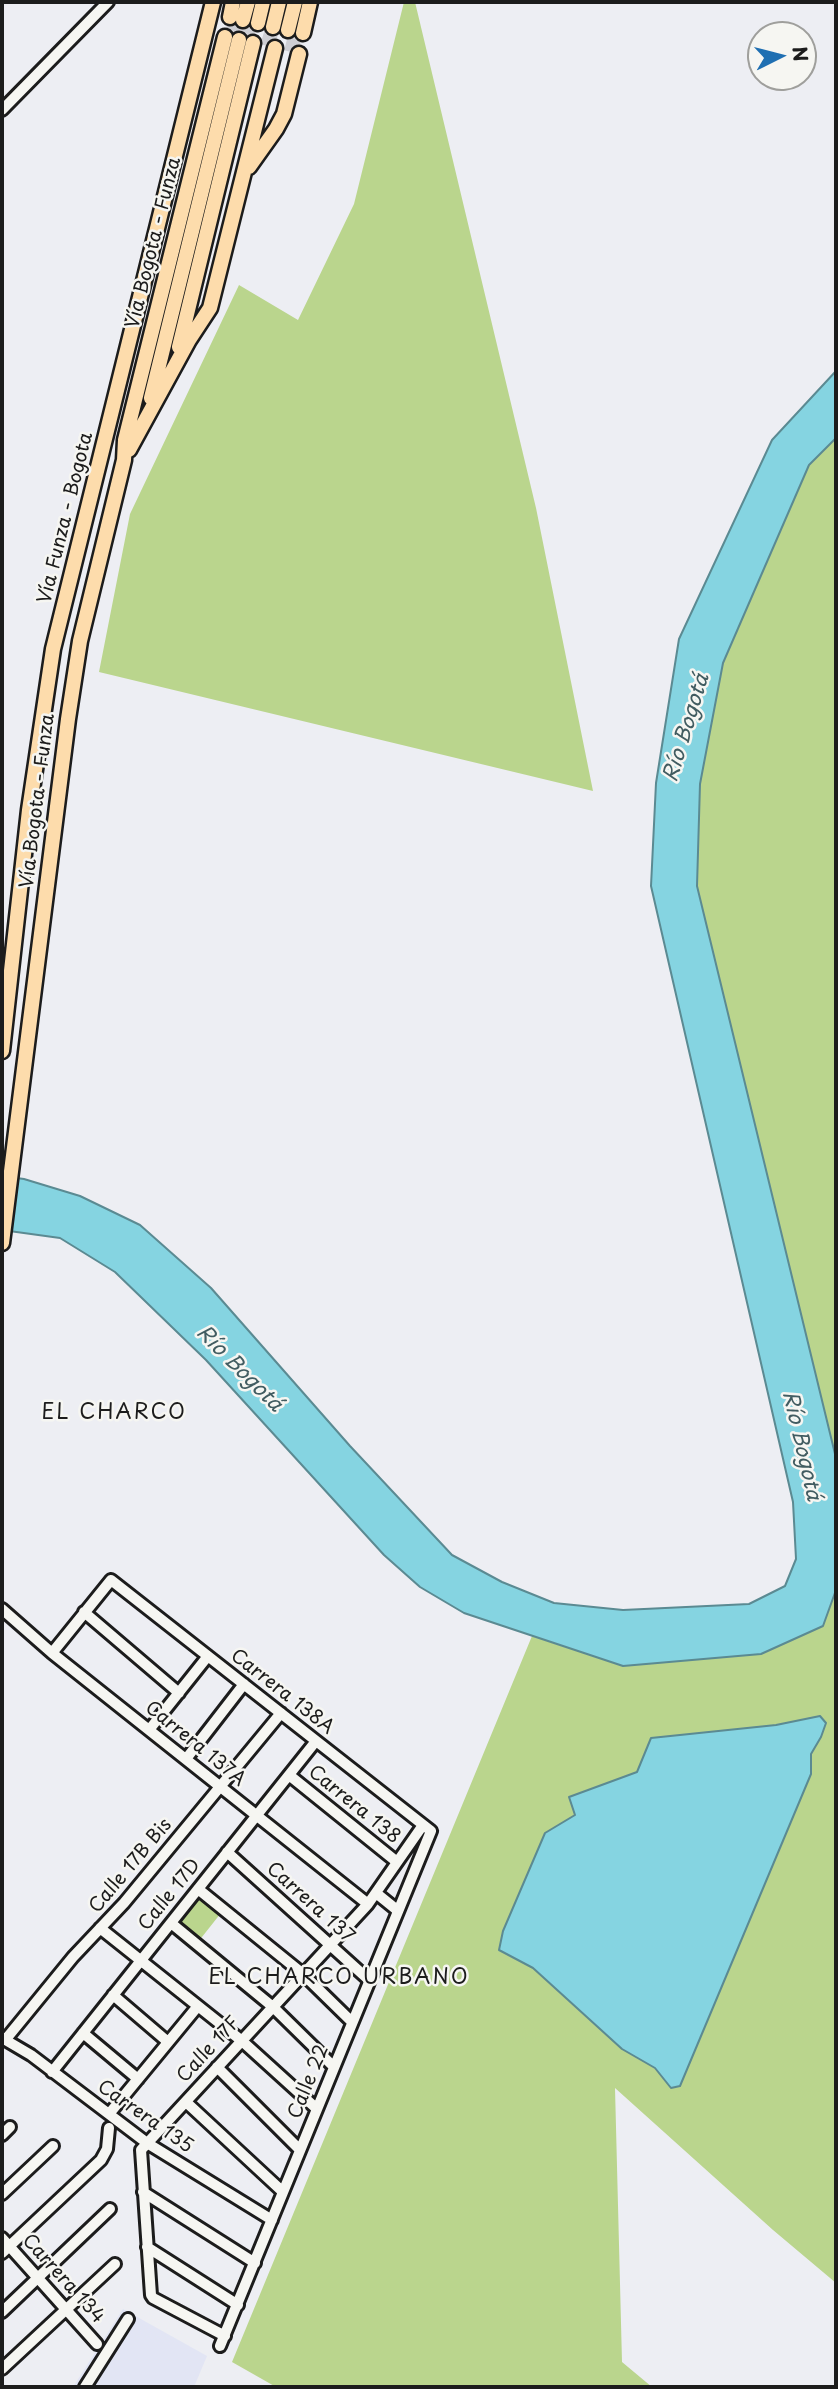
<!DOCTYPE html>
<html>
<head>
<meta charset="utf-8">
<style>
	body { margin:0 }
	#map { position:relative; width:838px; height:2389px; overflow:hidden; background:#edeef3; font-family:"Playpen Sans",sans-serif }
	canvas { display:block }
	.frame { position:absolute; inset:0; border:4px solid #1c1c1c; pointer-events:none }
	.north { position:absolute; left:747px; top:21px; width:70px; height:70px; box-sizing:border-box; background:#f6f6f2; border:2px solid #9f9f9c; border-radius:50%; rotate:84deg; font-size:19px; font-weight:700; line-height:28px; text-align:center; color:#1c1c1c }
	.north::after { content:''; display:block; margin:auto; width:24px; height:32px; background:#1f6fb2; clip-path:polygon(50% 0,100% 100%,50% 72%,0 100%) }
</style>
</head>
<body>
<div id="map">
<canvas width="838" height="2389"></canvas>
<div class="frame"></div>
<div class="north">N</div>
</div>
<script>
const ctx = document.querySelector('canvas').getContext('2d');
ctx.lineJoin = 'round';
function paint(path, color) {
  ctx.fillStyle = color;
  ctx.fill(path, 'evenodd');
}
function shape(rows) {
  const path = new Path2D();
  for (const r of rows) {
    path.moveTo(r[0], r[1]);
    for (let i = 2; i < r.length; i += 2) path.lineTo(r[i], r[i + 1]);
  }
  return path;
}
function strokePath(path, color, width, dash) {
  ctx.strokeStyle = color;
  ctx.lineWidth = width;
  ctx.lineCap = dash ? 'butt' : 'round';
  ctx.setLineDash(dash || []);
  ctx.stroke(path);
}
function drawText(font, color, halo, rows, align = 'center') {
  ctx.font = font + ' "Playpen Sans",sans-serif';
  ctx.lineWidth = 5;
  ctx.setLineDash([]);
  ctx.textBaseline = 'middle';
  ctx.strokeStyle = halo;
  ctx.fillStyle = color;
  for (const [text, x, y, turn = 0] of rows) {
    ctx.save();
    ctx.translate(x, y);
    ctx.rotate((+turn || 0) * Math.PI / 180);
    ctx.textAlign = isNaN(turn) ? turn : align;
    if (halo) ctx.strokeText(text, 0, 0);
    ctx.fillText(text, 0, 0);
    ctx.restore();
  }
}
const built = shape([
	[123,2309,207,2356,194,2387,73,2387]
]);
const green = shape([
	[404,2,415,2,536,508,593,791,99,672,130,514,239,285,298,320,354,204],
	[836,438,836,1458,697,886,700,784,723,663,809,465],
	[836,1590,836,2283,773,2230,615,2088,622,2362,652,2387,276,2387,232,2362,532,1636,623,1666,823,1626],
	[198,1894,221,1913,198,1942,175,1923]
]);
const water = shape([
	[836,371,836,438,809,465,723,663,700,784,697,886,836,1458,836,1590,823,1626,761,1654,623,1666,464,1613,420,1587,384,1555,206,1360,115,1272,60,1238,2,1230,2,1176,24,1179,80,1196,140,1225,211,1288,350,1446,452,1555,502,1582,554,1603,623,1610,749,1604,785,1586,796,1559,793,1502,651,886,656,783,679,639,772,440,836,371],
	[820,1716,826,1723,821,1737,811,1754,811,1774,680,2086,671,2088,655,2068,622,2049,533,1968,499,1950,503,1931,545,1833,575,1815,569,1797,637,1772,651,1738,776,1725,820,1716]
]);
const majorTunnel = shape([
	[231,38,236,18],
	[246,41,251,22],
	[267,46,273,27],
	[291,52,296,32]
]);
const minor = shape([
	[2,110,108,2],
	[2,1609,52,1653,368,1904],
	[84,1612,179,1693],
	[52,1653,111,1580,431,1831,220,2346],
	[149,1730,208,1656],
	[186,1759,244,1684],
	[289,1775,397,1862],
	[227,1852,369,1980],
	[198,1889,303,1974,352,2022],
	[376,1893,397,1910],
	[171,1923,273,2007,334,2067],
	[100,1928,242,2041,317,2109],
	[113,1995,168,2042],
	[83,2033,138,2079],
	[2,2038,31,2055,147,2143,272,2220],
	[6,2039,73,1957,124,1903,281,1713],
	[217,2067,300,2150],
	[52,2072,316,1741],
	[186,2102,283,2192],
	[109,2114,198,2006],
	[2,2135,10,2127],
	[143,2192,255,2263],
	[2,2194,53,2146],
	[2,2238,97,2344],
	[147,2247,238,2305],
	[2,2253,101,2160,107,2149,109,2128],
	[2,2312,110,2209],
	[225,2336,153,2298,151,2295,141,2150,368,1904,423,1825],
	[2,2369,115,2264],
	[85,2387,128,2319]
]);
const major = shape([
	[230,17,233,2],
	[243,20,248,2],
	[258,23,263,2],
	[273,27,279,2],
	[288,30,295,2],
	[303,33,310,2],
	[249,167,276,129,284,114,299,54],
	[179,347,253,43],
	[151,398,239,40],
	[129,450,189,340,210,308,275,48],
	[2,1051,29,810,53,649,213,2],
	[2,1243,68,719,80,641,124,460,125,440,225,37]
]);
const streetNames = [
	["Vía Bogota - Funza",154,243,-76],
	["Vía Funza - Bogota",66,518,-76],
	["Vía Bogota - Funza",38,801,-83],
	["Carrera 138A",282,1692,38],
	["Carrera 137A",195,1744,39],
	["Carrera 138",354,1805,39],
	["Calle 17B Bis",131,1866,-50],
	["Calle 17D",170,1895,-51],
	["Carrera 137",310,1903,42],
	["Calle 17F",209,2050,-47],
	["Calle 22",309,2082,-68],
	["Carrera 135",145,2117,35],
	["Carrera 134",63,2279,48]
];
const waterNames = [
	["Río Bogotá",687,728,-73],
	["Río Bogotá",239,1369,45],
	["Río Bogotá",801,1446,77]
];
const neighbourhoodNames = [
	["EL CHARCO",114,1413],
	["EL CHARCO URBANO",339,1978]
];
paint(built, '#e2e5f4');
paint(green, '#bad58d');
paint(water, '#85d4e1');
strokePath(water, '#5b8a92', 2);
strokePath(majorTunnel, '#ceced3', 14, [14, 7]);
strokePath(minor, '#1c1c1c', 16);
strokePath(major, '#1c1c1c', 19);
strokePath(minor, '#f6f6f2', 10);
strokePath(major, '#fddcac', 14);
drawText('19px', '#1c1c1c', '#f6f6f2', streetNames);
drawText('italic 21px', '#415c61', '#f6f6f2', waterNames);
ctx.letterSpacing = '2px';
drawText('21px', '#1c1c1c', '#f6f6f2', neighbourhoodNames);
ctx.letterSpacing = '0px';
</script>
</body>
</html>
